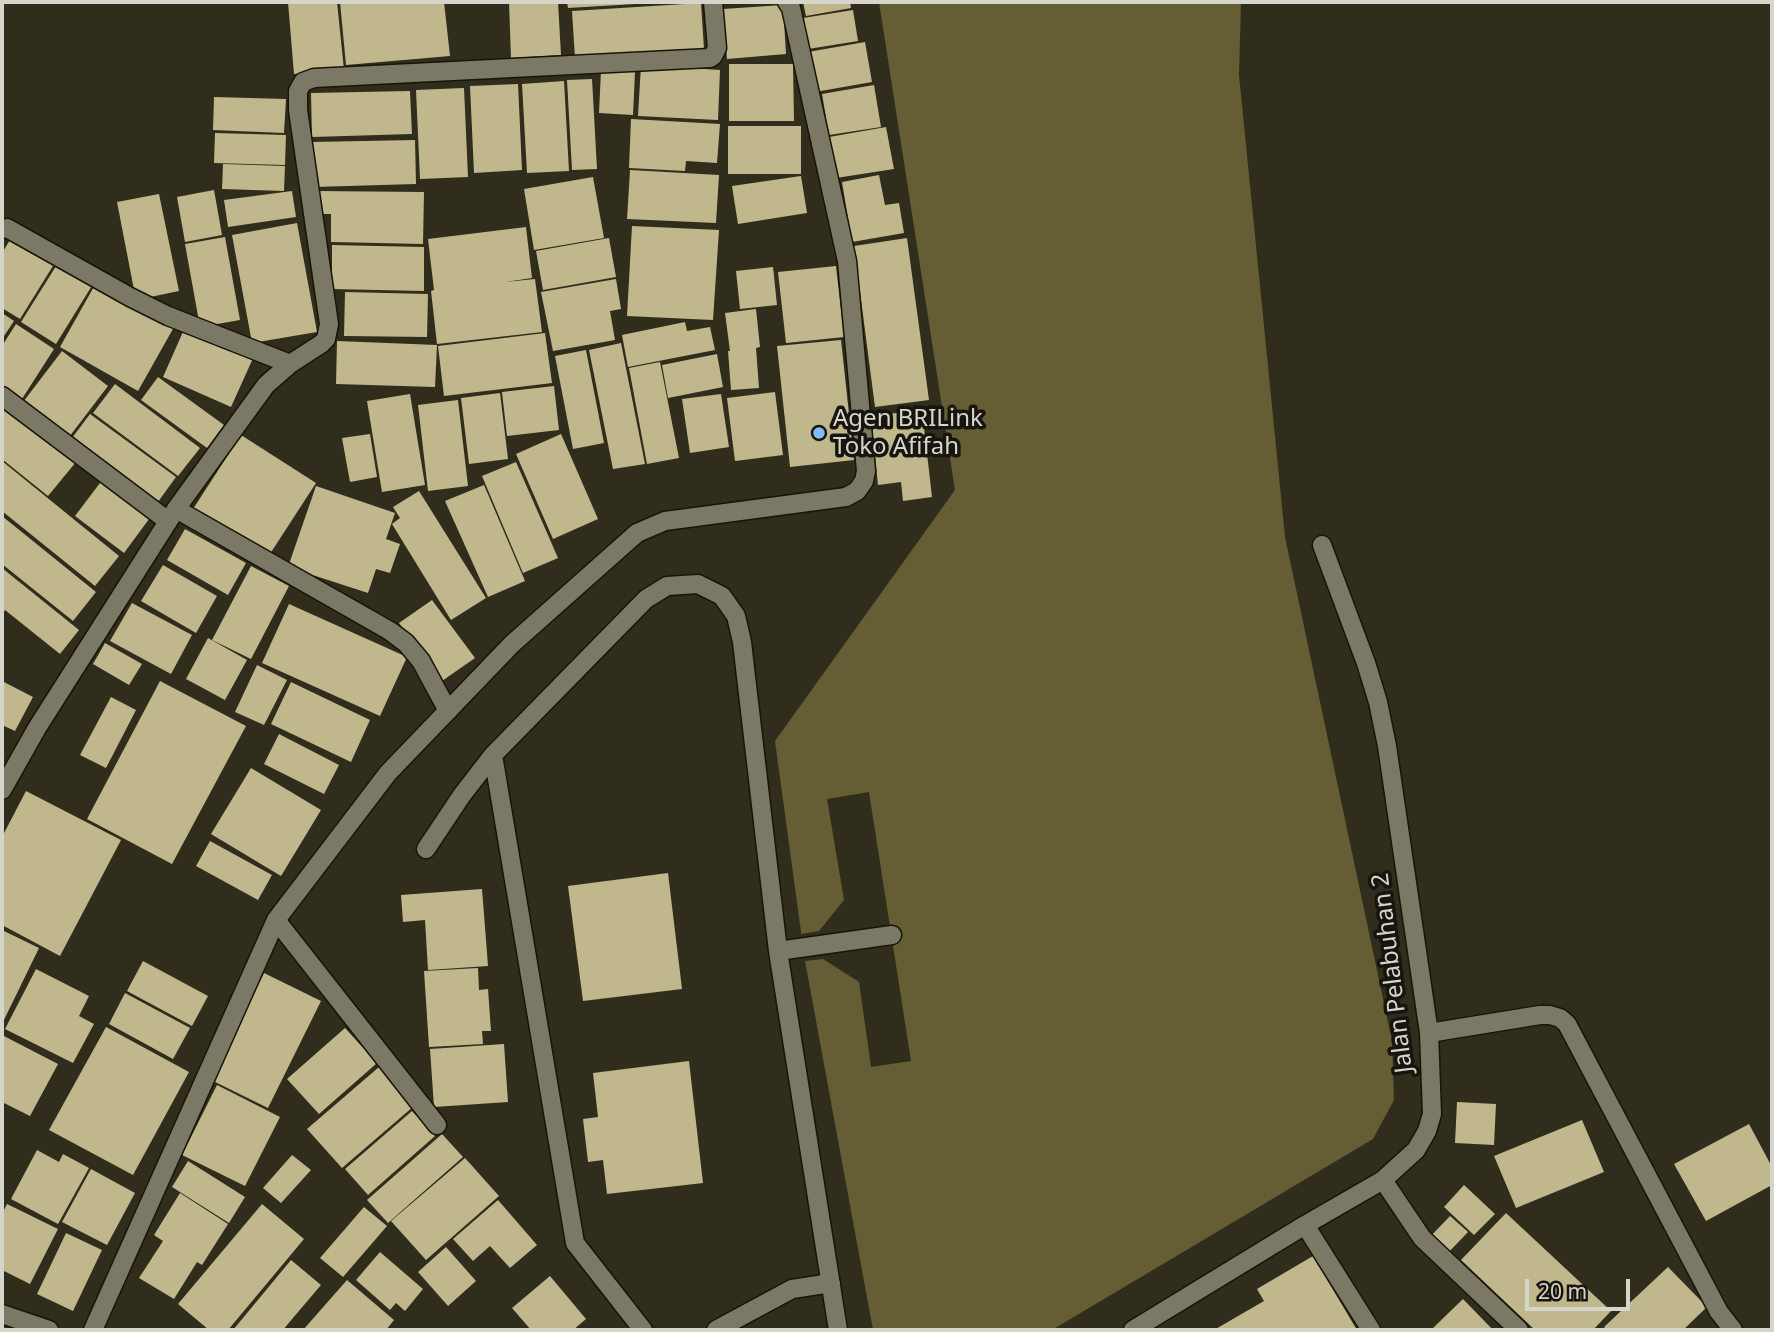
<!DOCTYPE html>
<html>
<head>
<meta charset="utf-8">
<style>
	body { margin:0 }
	#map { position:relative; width:1774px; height:1332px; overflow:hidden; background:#302d1d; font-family:"Noto Sans",sans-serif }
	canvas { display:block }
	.frame { position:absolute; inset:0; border:4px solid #d6d5cb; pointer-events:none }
	.scale { position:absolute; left:1525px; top:1279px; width:105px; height:32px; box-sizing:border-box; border:4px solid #d6d5cb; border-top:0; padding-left:9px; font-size:21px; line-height:24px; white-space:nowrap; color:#d6d5cb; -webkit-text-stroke:5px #17150e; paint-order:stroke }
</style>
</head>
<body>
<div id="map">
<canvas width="1774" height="1332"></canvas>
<div class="frame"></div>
<div class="scale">20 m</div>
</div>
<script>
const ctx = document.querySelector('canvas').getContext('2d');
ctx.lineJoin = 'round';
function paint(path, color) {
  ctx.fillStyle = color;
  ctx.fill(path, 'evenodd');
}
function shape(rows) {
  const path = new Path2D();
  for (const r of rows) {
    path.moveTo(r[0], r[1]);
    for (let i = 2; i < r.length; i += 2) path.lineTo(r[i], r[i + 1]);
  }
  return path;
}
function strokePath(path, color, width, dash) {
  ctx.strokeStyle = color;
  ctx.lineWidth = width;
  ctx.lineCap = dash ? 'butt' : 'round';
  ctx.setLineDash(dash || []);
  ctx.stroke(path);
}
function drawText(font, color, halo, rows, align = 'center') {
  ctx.font = font + ' "Noto Sans",sans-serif';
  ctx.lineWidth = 7;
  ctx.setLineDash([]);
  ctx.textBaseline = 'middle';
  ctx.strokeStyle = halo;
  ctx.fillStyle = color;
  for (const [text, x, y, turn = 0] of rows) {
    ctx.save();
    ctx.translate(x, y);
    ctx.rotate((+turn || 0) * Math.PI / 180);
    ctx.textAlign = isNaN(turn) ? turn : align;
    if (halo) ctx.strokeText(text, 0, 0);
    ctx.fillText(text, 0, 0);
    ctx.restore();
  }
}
const water = shape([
	[879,2,1241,2,1239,75,1285,537,1392,1041,1394,1100,1373,1139,1052,1330,873,1330,805,961,775,741,955,490]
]);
const pier = shape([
	[869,792,911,1061,871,1067,859,982,823,959,805,961,801,934,819,931,844,900,827,799]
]);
const building = shape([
	[288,2,337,2,344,70,294,74],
	[340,2,444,2,450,56,346,65],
	[509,2,558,2,561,55,511,58],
	[567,2,635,2,635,4,568,8],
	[803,2,850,2,851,8,806,16],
	[701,3,704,49,575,58,572,11],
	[783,5,786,54,727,59,723,9],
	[853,10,858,41,808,49,803,18],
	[865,42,872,82,815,92,808,52],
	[729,64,793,64,794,121,729,121],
	[641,65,720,70,718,120,638,116],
	[601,70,635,72,633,115,599,113],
	[592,79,597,169,572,170,567,80],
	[564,81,569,171,527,173,522,84],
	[518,84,522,170,474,173,470,86],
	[874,85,881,127,829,135,822,94],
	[464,88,468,177,420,179,416,90],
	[410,91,412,134,312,137,311,93],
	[214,97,286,99,284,133,213,130],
	[631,119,720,124,717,163,686,161,685,171,629,168],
	[728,126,801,126,801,174,728,174],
	[886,127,894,169,836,178,829,137],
	[215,133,286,135,285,165,214,163],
	[415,140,416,184,313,187,312,142],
	[223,164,285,166,284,191,222,189],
	[630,170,719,175,716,223,627,219],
	[879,175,885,205,899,203,904,233,852,242,842,182],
	[801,176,807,213,738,224,732,186],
	[593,177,604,238,534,250,524,189],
	[214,190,222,235,185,242,177,197],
	[292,191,296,217,228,227,224,200],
	[315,191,424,192,423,244,331,242,331,214,315,214],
	[159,194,179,291,136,300,117,202],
	[297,223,317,332,252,343,232,235],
	[632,226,719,230,713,320,627,316],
	[526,227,532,278,505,282,535,279,542,332,437,344,431,291,434,290,428,239],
	[13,235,56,261,20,319,2,308,2,253],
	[225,237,240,320,200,327,185,244],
	[609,238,616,277,543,290,536,251],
	[907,238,929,400,875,407,854,246],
	[332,245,424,247,424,291,332,289],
	[58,263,93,284,56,344,21,322],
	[836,266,844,337,786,343,778,272],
	[773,267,777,305,740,309,736,271],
	[616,279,621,309,610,311,615,340,553,351,541,292],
	[96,283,174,327,138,391,60,347],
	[345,292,428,294,427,337,344,336],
	[756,309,760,347,756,348,759,388,731,390,728,351,730,351,725,313],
	[2,313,14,321,2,339],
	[685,322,687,331,710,327,715,350,628,367,622,335],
	[16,324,54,349,20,402,2,390,2,346],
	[186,325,254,356,231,407,163,377],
	[545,333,552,383,444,396,438,346],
	[841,340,854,460,790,467,777,346],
	[337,341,437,345,435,387,336,384],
	[621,343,645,464,613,469,589,350],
	[586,350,604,443,573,449,555,356],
	[62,351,108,386,66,441,20,406],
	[717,354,723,387,668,398,662,365],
	[660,362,679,458,647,464,629,368],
	[158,377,224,425,207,448,141,400],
	[115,384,200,448,178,476,93,413],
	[554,386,559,430,507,436,502,392],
	[775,392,783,455,735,461,727,398],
	[500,393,508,459,469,464,461,398],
	[410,394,425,485,382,492,367,401],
	[721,394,729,447,690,453,682,399],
	[458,400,468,486,428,491,418,405],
	[2,401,76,462,48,496,2,459],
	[922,410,932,497,903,501,901,482,878,485,871,416],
	[90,414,176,477,155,506,69,442],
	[370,434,377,477,350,482,342,438],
	[561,434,598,519,553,539,516,454],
	[241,435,316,483,268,557,193,509],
	[2,461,119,556,95,586,2,511],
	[516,462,558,558,523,573,482,476],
	[103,479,152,515,124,553,75,516],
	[484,485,525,581,488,597,445,501],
	[316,486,395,513,386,539,400,544,390,573,376,569,368,593,288,567],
	[419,491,486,598,451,620,392,524,400,518,393,507],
	[2,516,96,592,73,621,2,564],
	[185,529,246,563,228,595,167,560],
	[163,565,217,596,196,633,141,601],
	[251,566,289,586,251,659,212,640],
	[2,568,79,630,60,654,5,610,2,615],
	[432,600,475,658,442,681,399,623],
	[132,603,192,635,171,674,110,641],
	[289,604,407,657,380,716,262,663],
	[208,638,247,660,225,700,186,679],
	[105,643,142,664,129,685,93,664],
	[257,665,287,680,264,725,235,712],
	[2,681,33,697,15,731,2,725],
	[160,681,246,726,172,864,87,819],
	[291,682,370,720,351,762,271,724],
	[111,697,136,710,106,768,80,755],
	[279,734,339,765,324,794,264,764],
	[251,768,321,810,281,876,211,834],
	[26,791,121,840,60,956,2,925,2,837],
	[210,841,272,875,258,900,196,866],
	[668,873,682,989,583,1001,568,886],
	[482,889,488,966,428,970,425,920,403,922,401,895],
	[2,930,39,948,2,1024],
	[143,961,208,996,192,1026,127,991],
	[478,968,479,990,488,989,491,1031,482,1031,483,1044,429,1047,424,971],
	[36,969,89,996,79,1016,94,1024,73,1063,5,1029],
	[264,973,321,1001,268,1108,211,1080],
	[125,993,190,1028,173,1059,109,1024],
	[106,1027,189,1072,133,1175,49,1130],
	[345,1028,377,1063,319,1114,287,1079],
	[2,1035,58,1064,30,1116,2,1102],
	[504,1044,508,1102,434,1107,430,1049],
	[689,1061,703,1183,607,1194,603,1160,588,1162,583,1119,598,1117,593,1073],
	[379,1067,414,1106,342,1168,307,1129],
	[217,1085,280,1117,245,1186,182,1155],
	[1457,1102,1496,1104,1494,1145,1455,1143],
	[412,1111,435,1136,368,1195,345,1169],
	[1582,1120,1604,1172,1516,1208,1494,1156],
	[1749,1124,1772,1167,1772,1185,1706,1221,1674,1164],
	[442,1134,463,1157,388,1223,367,1200],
	[37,1150,59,1162,63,1154,89,1168,58,1224,11,1199],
	[292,1155,311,1170,281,1203,263,1188],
	[465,1158,499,1196,426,1260,391,1221],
	[188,1161,245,1197,229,1223,172,1187],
	[91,1169,135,1193,107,1245,62,1222],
	[1464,1185,1495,1214,1474,1235,1444,1207],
	[180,1193,228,1224,202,1265,197,1262,174,1299,139,1278,163,1241,154,1235],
	[498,1200,537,1245,510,1268,490,1246,473,1261,453,1239],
	[7,1204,58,1229,30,1284,2,1270,2,1214],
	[262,1204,304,1239,228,1330,209,1330,178,1304],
	[364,1207,387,1226,343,1277,320,1258],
	[1506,1213,1611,1311,1593,1330,1535,1330,1461,1260],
	[1450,1216,1468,1232,1447,1254,1429,1238],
	[66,1233,102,1250,73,1311,37,1294],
	[446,1247,476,1281,448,1306,418,1272],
	[380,1252,423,1289,405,1311,396,1303,390,1310,356,1280],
	[1313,1256,1357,1330,1214,1330,1264,1301,1257,1289],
	[291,1260,321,1285,287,1325,283,1330,233,1330],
	[1668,1267,1707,1307,1683,1330,1607,1330,1604,1327],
	[550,1276,586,1319,573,1330,531,1330,512,1308],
	[347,1280,394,1320,386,1330,303,1330],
	[1463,1299,1493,1330,1435,1330,1433,1328]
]);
const minor = shape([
	[2,229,7,228,130,297,168,316,290,364],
	[2,396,168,521],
	[176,509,390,631,406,643,421,661,448,711],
	[493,755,575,1243,643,1330],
	[2,790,37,728,176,509,266,385,290,364,321,344,326,339,329,324,298,110,298,91,303,82,314,78,710,58,713,56,717,48,713,2],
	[426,849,462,795,493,755,646,599,667,586,698,584,722,596,736,616,742,642,778,951,838,1330],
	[276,920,437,1125],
	[778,951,892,935],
	[1429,1033,1540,1015,1550,1015,1560,1018,1567,1024,1719,1312,1733,1330],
	[1383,1180,1422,1238,1519,1330],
	[1305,1225,1371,1330],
	[2,1314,49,1330],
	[93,1330,276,920,388,773,512,644,637,533,665,521,846,497,857,491,864,481,866,471,847,261,791,8,787,2],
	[716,1330,792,1289,831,1283],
	[1133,1330,1305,1225,1383,1180,1416,1150,1427,1131,1432,1114,1429,1033,1387,746,1378,702,1366,663,1322,545]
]);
const markers = [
	[819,433,7,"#80bdfa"]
];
const poiNames = [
	["Agen BRILink",833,419],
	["Toko Afifah",833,447]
];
const streetNames = [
	["Jalan Pelabuhan 2",1393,973,-97]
];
paint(water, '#655e35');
paint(pier, '#302d1d');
paint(building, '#c0b88c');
strokePath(minor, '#181506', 21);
strokePath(minor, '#7b7866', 18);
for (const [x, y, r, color] of markers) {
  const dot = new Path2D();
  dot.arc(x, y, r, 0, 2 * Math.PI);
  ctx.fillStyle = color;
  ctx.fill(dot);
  strokePath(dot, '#17150e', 2.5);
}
drawText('24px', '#d6d5cb', '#17150e', poiNames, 'left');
drawText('24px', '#d6d5cb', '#17150e', streetNames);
</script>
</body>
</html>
